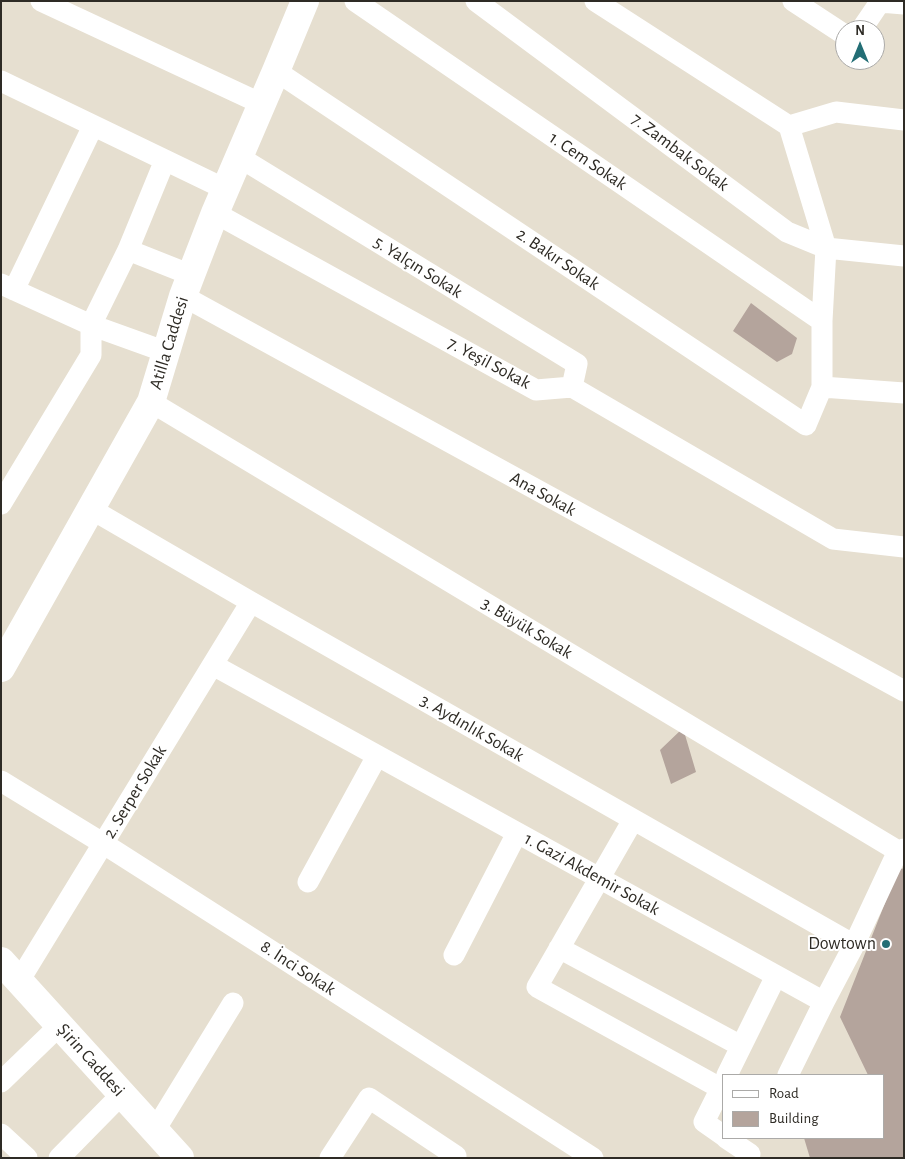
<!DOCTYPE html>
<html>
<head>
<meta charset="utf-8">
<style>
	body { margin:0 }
	#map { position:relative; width:905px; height:1159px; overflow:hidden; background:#e6dfd0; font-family:"Alegreya Sans",sans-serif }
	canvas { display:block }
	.frame { position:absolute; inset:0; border:2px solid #2e2b25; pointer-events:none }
	.legend { position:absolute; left:722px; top:1074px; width:162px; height:65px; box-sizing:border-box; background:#fff; border:1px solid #abaaa8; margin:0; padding:6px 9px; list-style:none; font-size:15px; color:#2e2b25 }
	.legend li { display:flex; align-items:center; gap:10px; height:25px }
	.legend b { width:25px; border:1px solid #abaaa8 }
	.north { position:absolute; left:835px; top:20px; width:50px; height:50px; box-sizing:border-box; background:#fff; border:1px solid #abaaa8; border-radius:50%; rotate:0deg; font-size:14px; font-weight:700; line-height:20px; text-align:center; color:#2e2b25 }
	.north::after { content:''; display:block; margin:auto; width:18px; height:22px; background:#236e75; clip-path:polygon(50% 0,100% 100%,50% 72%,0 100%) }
</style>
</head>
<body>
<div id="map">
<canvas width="905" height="1159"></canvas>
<div class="frame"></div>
<ul class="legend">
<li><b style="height:6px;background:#fff"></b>Road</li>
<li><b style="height:14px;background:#b4a49c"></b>Building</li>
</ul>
<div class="north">N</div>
</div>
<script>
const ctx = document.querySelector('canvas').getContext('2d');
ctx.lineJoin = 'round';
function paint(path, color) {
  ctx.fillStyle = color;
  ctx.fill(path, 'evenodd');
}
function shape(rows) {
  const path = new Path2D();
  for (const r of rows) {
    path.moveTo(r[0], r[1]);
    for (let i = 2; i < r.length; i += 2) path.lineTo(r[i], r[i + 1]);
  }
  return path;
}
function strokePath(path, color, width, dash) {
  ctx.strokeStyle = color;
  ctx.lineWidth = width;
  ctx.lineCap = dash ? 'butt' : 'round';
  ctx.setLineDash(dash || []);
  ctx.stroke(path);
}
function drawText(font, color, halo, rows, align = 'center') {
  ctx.font = font + ' "Alegreya Sans",sans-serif';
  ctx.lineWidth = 4;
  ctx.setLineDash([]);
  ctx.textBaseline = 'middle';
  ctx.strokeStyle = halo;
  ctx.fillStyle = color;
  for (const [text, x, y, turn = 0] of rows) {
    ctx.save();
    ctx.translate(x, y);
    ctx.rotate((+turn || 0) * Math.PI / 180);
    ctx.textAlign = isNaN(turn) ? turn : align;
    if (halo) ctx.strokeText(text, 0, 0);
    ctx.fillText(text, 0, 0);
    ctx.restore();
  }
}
const building = shape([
	[751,303,797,338,792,354,777,362,733,331],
	[683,728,696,772,671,784,660,750],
	[904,868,904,1158,810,1158,804,1138,884,1138,884,1075,868,1075,840,1017,898,870]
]);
const street = shape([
	[41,1,262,104],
	[355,1,822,321],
	[476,1,787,232,826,248,904,256],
	[595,1,789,126],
	[793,1,845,35],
	[861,30,880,2,904,4],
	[276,71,806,425,822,387,822,321,826,248,789,126],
	[1,81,225,189],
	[789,126,836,112,904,120],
	[239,157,577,364,572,387],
	[215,213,536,390,572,387,833,539,904,547],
	[128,250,191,275],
	[1,284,91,325,166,352],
	[14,290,93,126],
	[183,296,904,691],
	[822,387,904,393],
	[151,402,898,851,904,849],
	[1,504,91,355,91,325,128,250,165,160],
	[91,509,251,602,854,945],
	[213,665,824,1002,854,945,898,851],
	[1,781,104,844,256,941,593,1158],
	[633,820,537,987,720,1088],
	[308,882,377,756],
	[559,948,741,1046],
	[454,955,517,833],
	[19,981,251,602],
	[727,1075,776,976],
	[788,1075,824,1002],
	[1,1082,60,1025],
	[724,1082,704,1122,724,1136],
	[155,1130,233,1003],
	[1,1134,27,1158],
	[726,1138,750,1154],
	[59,1158,122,1094],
	[330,1158,369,1098,456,1156,455,1158]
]);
const secondary = shape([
	[1,668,151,402,183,296,191,275,215,213,276,71,305,1],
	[1,961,180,1158]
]);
const markers = [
	[886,944,5,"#236e75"]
];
const streetNames = [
	["7. Zambak Sokak",680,152,37],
	["1. Cem Sokak",588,161,34],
	["2. Bakır Sokak",558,259,34],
	["5. Yalçın Sokak",418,267,32],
	["Atilla Caddesi",169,343,-73],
	["7. Yeşil Sokak",489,363,28],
	["Ana Sokak",543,494,29],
	["3. Büyük Sokak",527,628,31],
	["3. Aydınlık Sokak",472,728,30],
	["2. Serper Sokak",135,792,-59],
	["1. Gazi Akdemir Sokak",592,874,29],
	["8. İnci Sokak",298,968,33],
	["Şirin Caddesi",91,1060,48]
];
const poiNames = [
	["Dowtown",876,944]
];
paint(building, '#b4a49c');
strokePath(street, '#fff', 21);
strokePath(secondary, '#fff', 28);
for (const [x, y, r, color] of markers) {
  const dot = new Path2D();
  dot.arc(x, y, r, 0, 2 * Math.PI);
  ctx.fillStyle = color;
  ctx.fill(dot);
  strokePath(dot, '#fff', 2);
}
drawText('18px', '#2e2b25', '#fff', streetNames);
drawText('18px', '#2e2b25', '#fff', poiNames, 'right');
</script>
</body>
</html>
